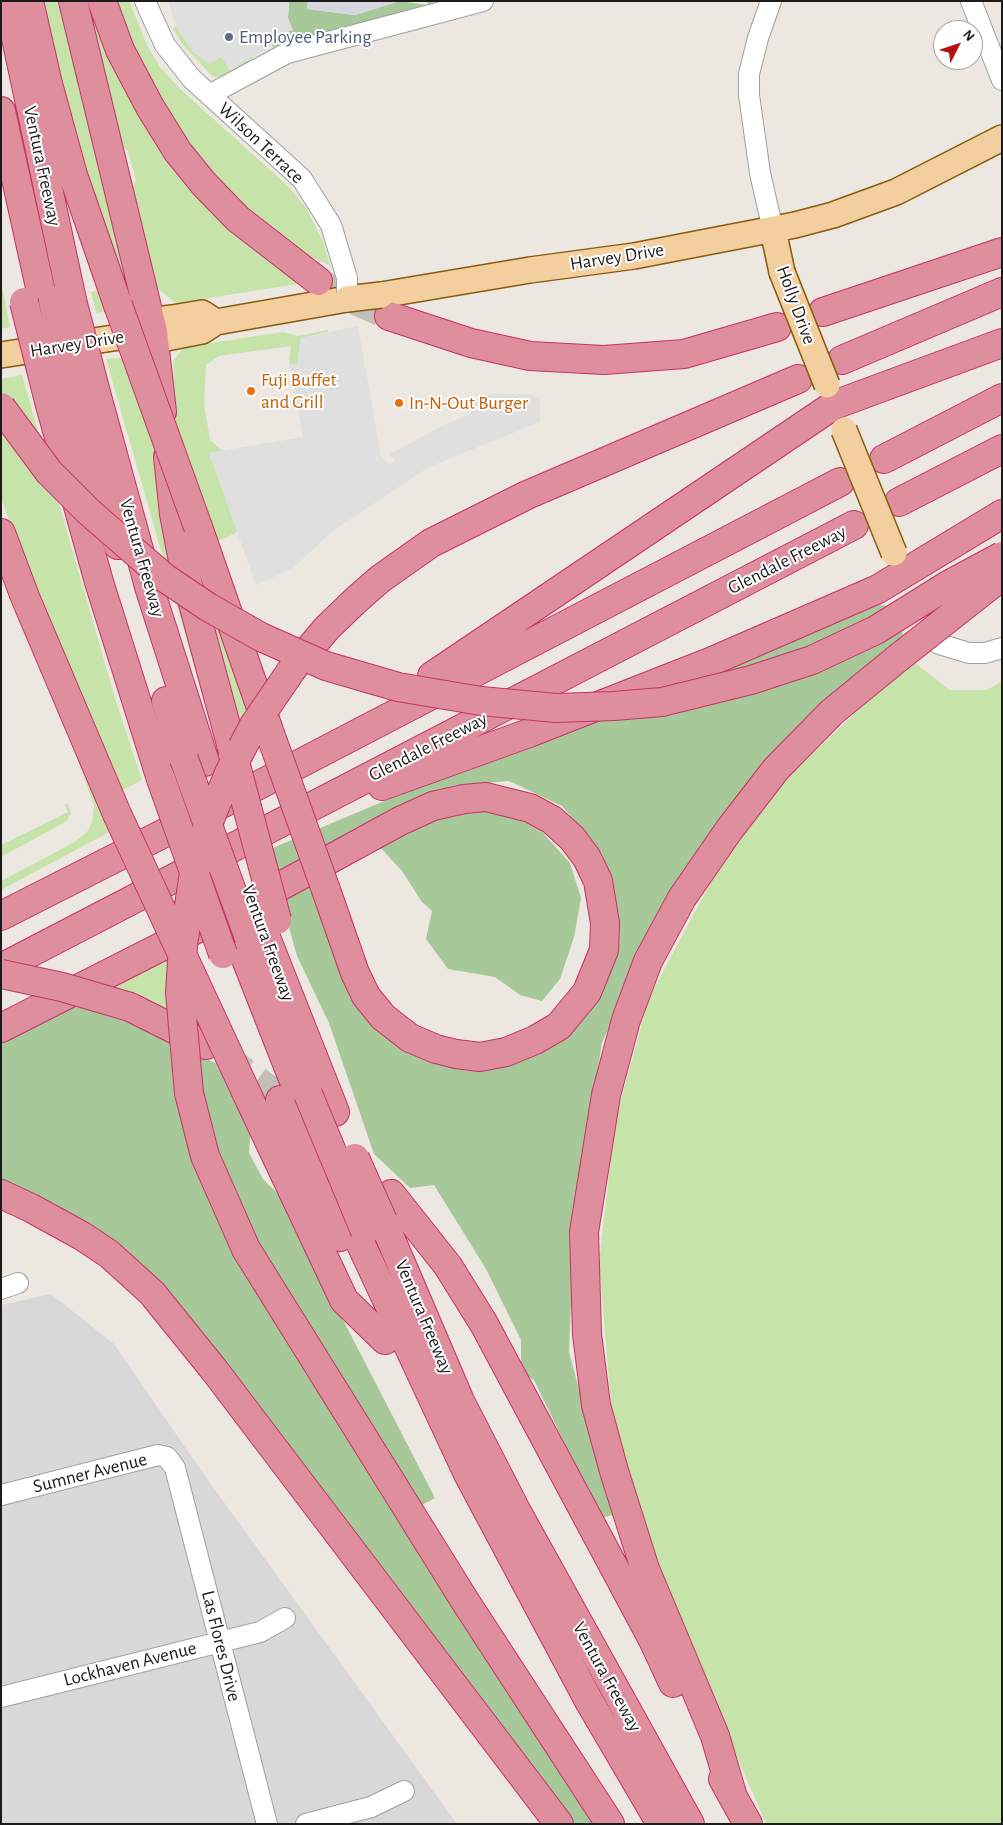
<!DOCTYPE html>
<html>
<head>
<meta charset="utf-8">
<style>
	body { margin:0 }
	#map { position:relative; width:1003px; height:1825px; overflow:hidden; background:#ece8e1; font-family:"Alegreya Sans",sans-serif }
	canvas { display:block }
	.frame { position:absolute; inset:0; border:2px solid #1b1b1b; pointer-events:none }
	.north { position:absolute; left:933px; top:20px; width:50px; height:50px; box-sizing:border-box; background:#fff; border:1px solid #a4a4a4; border-radius:50%; rotate:49deg; font-size:14px; font-weight:700; line-height:20px; text-align:center; color:#1b1b1b }
	.north::after { content:''; display:block; margin:auto; width:18px; height:22px; background:#b61011; clip-path:polygon(50% 0,100% 100%,50% 72%,0 100%) }
</style>
</head>
<body>
<div id="map">
<canvas width="1003" height="1825"></canvas>
<div class="frame"></div>
<div class="north">N</div>
</div>
<script>
const ctx = document.querySelector('canvas').getContext('2d');
ctx.lineJoin = 'round';
function paint(path, color) {
  ctx.fillStyle = color;
  ctx.fill(path, 'evenodd');
}
function shape(rows) {
  const path = new Path2D();
  for (const r of rows) {
    path.moveTo(r[0], r[1]);
    for (let i = 2; i < r.length; i += 2) path.lineTo(r[i], r[i + 1]);
  }
  return path;
}
function strokePath(path, color, width, dash) {
  ctx.strokeStyle = color;
  ctx.lineWidth = width;
  ctx.lineCap = dash ? 'butt' : 'round';
  ctx.setLineDash(dash || []);
  ctx.stroke(path);
}
function drawText(font, color, halo, rows, align = 'center') {
  ctx.font = font + ' "Alegreya Sans",sans-serif';
  ctx.lineWidth = 4;
  ctx.setLineDash([]);
  ctx.textBaseline = 'middle';
  ctx.strokeStyle = halo;
  ctx.fillStyle = color;
  for (const [text, x, y, turn = 0] of rows) {
    ctx.save();
    ctx.translate(x, y);
    ctx.rotate((+turn || 0) * Math.PI / 180);
    ctx.textAlign = isNaN(turn) ? turn : align;
    if (halo) ctx.strokeText(text, 0, 0);
    ctx.fillText(text, 0, 0);
    ctx.restore();
  }
}
const residential = shape([
	[51,1294,114,1344,205,1476,457,1824,1,1824,1,1305]
]);
const grass = shape([
	[40,1,64,1,133,292,125,294,62,96],
	[83,1,93,1,127,83,304,283,176,303,159,290,155,289,131,192,136,180,128,151,119,143],
	[111,1,129,1,147,45,160,67,179,88,289,187,306,208,323,241,330,266,293,247,237,204,182,141,151,94],
	[176,26,194,53,222,57,230,70,252,56,253,59,224,78,212,76,183,45,173,29],
	[1,281,10,327,1,329],
	[102,289,110,310,96,313,91,292],
	[328,330,328,332,301,338,297,365,289,363,291,346,219,356,206,365,204,404,210,440,222,451,209,453,238,532,212,544,178,467,173,361,184,347,283,332,298,336],
	[147,356,156,468,211,695,203,697,106,359],
	[22,375,115,698,142,780,121,791,43,621,1,497,1,379],
	[194,548,259,729,238,739,193,571],
	[911,660,950,690,987,690,1002,681,1002,1824,766,1824,695,1659,638,1512,611,1403,599,1263,615,1122,649,998,722,861,794,771],
	[60,711,115,829,1,890,1,881,73,843,87,832,92,822,94,805],
	[67,803,71,813,67,821,1,857,1,845,68,812,65,804],
	[170,949,213,1042,93,987]
]);
const forest = shape([
	[289,1,308,1,307,9,355,15,400,1,427,5,428,1,432,1,434,6,273,47,269,39,292,30,288,18],
	[873,603,887,606,905,638,832,700,643,947,602,1043,575,1207,569,1352,613,1515,601,1518,534,1380,521,1372,521,1340,486,1269,434,1185,410,1188,374,1154,329,1023,297,956,279,891,311,874,367,1010,446,1060,568,1027,617,916,602,853,562,806,509,781,451,786,416,800,275,874,268,850,565,725],
	[478,811,513,815,543,833,570,863,581,898,574,937,560,979,542,1001,520,995,495,977,448,969,426,939,432,911,422,902,402,871,376,843,438,813],
	[67,1001,148,1030,223,1067,251,1128,249,1153,263,1179,278,1194,435,1498,418,1507,258,1248,216,1147,202,1089,191,1136,598,1824,567,1824,168,1297,1,1182,1,1033]
]);
const parking = shape([
	[168,1,289,1,288,18,293,30,269,39,272,46,229,70,222,57,209,64,194,53,176,26],
	[358,326,381,457,389,464,394,461,390,454,440,427,473,412,473,400,494,393,533,395,540,401,540,422,429,467,334,530,293,568,256,585,209,453,303,437,289,363,297,365,301,338]
]);
const plaza = shape([
	[308,1,400,1,355,15,307,9]
]);
const highwayTunnel = shape([
	[318,281,338,293,389,316],
	[223,1056,301,1112]
]);
const minor = shape([
	[145,1,165,45,192,79,302,179,331,225,347,278],
	[771,1,758,38,749,74,749,95,760,173,773,230],
	[971,1,1002,80],
	[209,95,287,53,483,1],
	[933,637,939,644,969,653,985,653,1002,648],
	[1,1289,18,1283],
	[1,1495,158,1455,167,1457,175,1468,267,1824],
	[1,1697,260,1632,285,1618],
	[306,1824,371,1807,404,1791]
]);
const major = shape([
	[773,230,782,272],
	[381,295,530,270,634,256,795,225,833,215,896,192,1002,138],
	[153,332,157,320,172,318,202,313,216,322],
	[1,355,153,332,161,339,202,331,216,322,347,299]
]);
const highway = shape([
	[8,1,72,300],
	[29,1,48,84,73,175,118,305],
	[73,1,153,332,162,412],
	[102,1,120,50,150,107,178,152,204,184,238,219,318,281],
	[1,111,43,301],
	[823,312,1002,252],
	[389,316,471,343,530,356,604,360,684,354,777,327],
	[842,360,1002,292],
	[95,389,150,590,205,762],
	[75,396,118,545],
	[50,405,99,582,161,779],
	[168,457,174,514,186,577,232,748],
	[884,459,1002,398],
	[899,502,1002,449],
	[198,527,267,725],
	[1,533,25,597,117,814],
	[293,668,327,628,355,601,380,579,431,543,527,495,798,379],
	[432,676,834,405,1002,343],
	[166,701,184,759],
	[382,786,529,733,710,662,878,589,1002,514],
	[1,916,255,787,840,482],
	[263,930,335,1112],
	[240,944,310,1122],
	[1,968,854,525],
	[130,1007,206,1045],
	[1,1028,279,887,400,821,433,806,464,799,486,797,530,808,552,820,572,838,587,858,598,881,605,923,604,950,587,992,559,1026,535,1040,506,1052,480,1057,456,1054,436,1049,410,1038,383,1017,366,996,355,973,326,890],
	[246,1092,344,1300,385,1340],
	[189,1093,205,1156,246,1249,465,1601,610,1824],
	[280,1100,340,1237],
	[1,1194,31,1208,82,1236,109,1254,152,1293,215,1371,559,1824],
	[391,1194,448,1266,484,1324,653,1640,673,1683],
	[344,1208,468,1474,589,1701,661,1824],
	[383,1221,460,1401,517,1512,690,1824],
	[723,1779,748,1824],
	[732,1794,715,1736,645,1569,614,1471,596,1405,587,1334,584,1232,606,1095,626,1020,648,961,682,898,729,830,776,769,832,712,898,658]
]);
const minorBridge = shape([
	[347,299,347,278]
]);
const majorBridge = shape([
	[782,272,827,385],
	[347,299,381,295],
	[844,430,894,553]
]);
const highwayBridge = shape([
	[72,300,95,389],
	[53,301,75,396],
	[24,302,50,405],
	[118,305,198,527],
	[1,407,49,472,89,512,165,578,208,607,261,637,326,666,398,687,481,701,556,708,614,706,662,702,751,680,812,660,876,630,948,585,1002,556],
	[898,658,1002,576],
	[267,725,326,890],
	[233,754,277,920],
	[184,759,249,938],
	[161,779,223,954],
	[117,814,246,1092],
	[1,974,62,987,130,1007],
	[189,1093,180,993,183,945,193,879,210,819,229,773,254,725,293,668],
	[308,1094,365,1231],
	[355,1158,383,1221]
]);
const markers = [
	[229,37,5,"#5c6f8a"],
	[251,391,5,"#e8710a"],
	[399,403,5,"#e8710a"]
];
const serviceNames = [
	["Employee Parking",239,37]
];
const streetNames = [
	["Wilson Terrace",261,143,43],
	["Ventura Freeway",42,166,78],
	["Harvey Drive",617,257,-9],
	["Holly Drive",796,305,70],
	["Harvey Drive",77,344,-9],
	["Ventura Freeway",142,558,74],
	["Glendale Freeway",787,560,-27],
	["Glendale Freeway",428,747,-27],
	["Ventura Freeway",268,943,70],
	["Ventura Freeway",424,1317,67],
	["Sumner Avenue",90,1473,-14],
	["Las Flores Drive",221,1646,76],
	["Lockhaven Avenue",130,1664,-14],
	["Ventura Freeway",607,1677,61]
];
const foodNames = [
	["Fuji Buffet",261,380],
	["and Grill",261,402],
	["In-N-Out Burger",409,403]
];
paint(residential, '#d9d8d8');
paint(grass, '#c6e3aa');
paint(forest, '#a7c899');
paint(parking, '#dfdfdf');
paint(plaza, '#d6d6e1');
strokePath(highwayTunnel, '#c2bfb9', 28, [28, 14]);
strokePath(minor, '#9f9f9f', 22);
strokePath(major, '#865d0c', 28);
strokePath(highway, '#c63265', 30);
strokePath(minor, '#fff', 20);
strokePath(major, '#f3ce9f', 25);
strokePath(highway, '#de8e9d', 28);
strokePath(minorBridge, '#9f9f9f', 22, []);
strokePath(majorBridge, '#865d0c', 28, []);
strokePath(highwayBridge, '#c63265', 30, []);
strokePath(minorBridge, '#fff', 20);
strokePath(majorBridge, '#f3ce9f', 25);
strokePath(highwayBridge, '#de8e9d', 28);
for (const [x, y, r, color] of markers) {
  const dot = new Path2D();
  dot.arc(x, y, r, 0, 2 * Math.PI);
  ctx.fillStyle = color;
  ctx.fill(dot);
  strokePath(dot, '#fff', 2);
}
drawText('19px', '#4e5e75', '#fff', serviceNames, 'left');
drawText('19px', '#1b1b1b', '#fff', streetNames);
drawText('19px', '#c56008', '#fff', foodNames, 'left');
</script>
</body>
</html>
